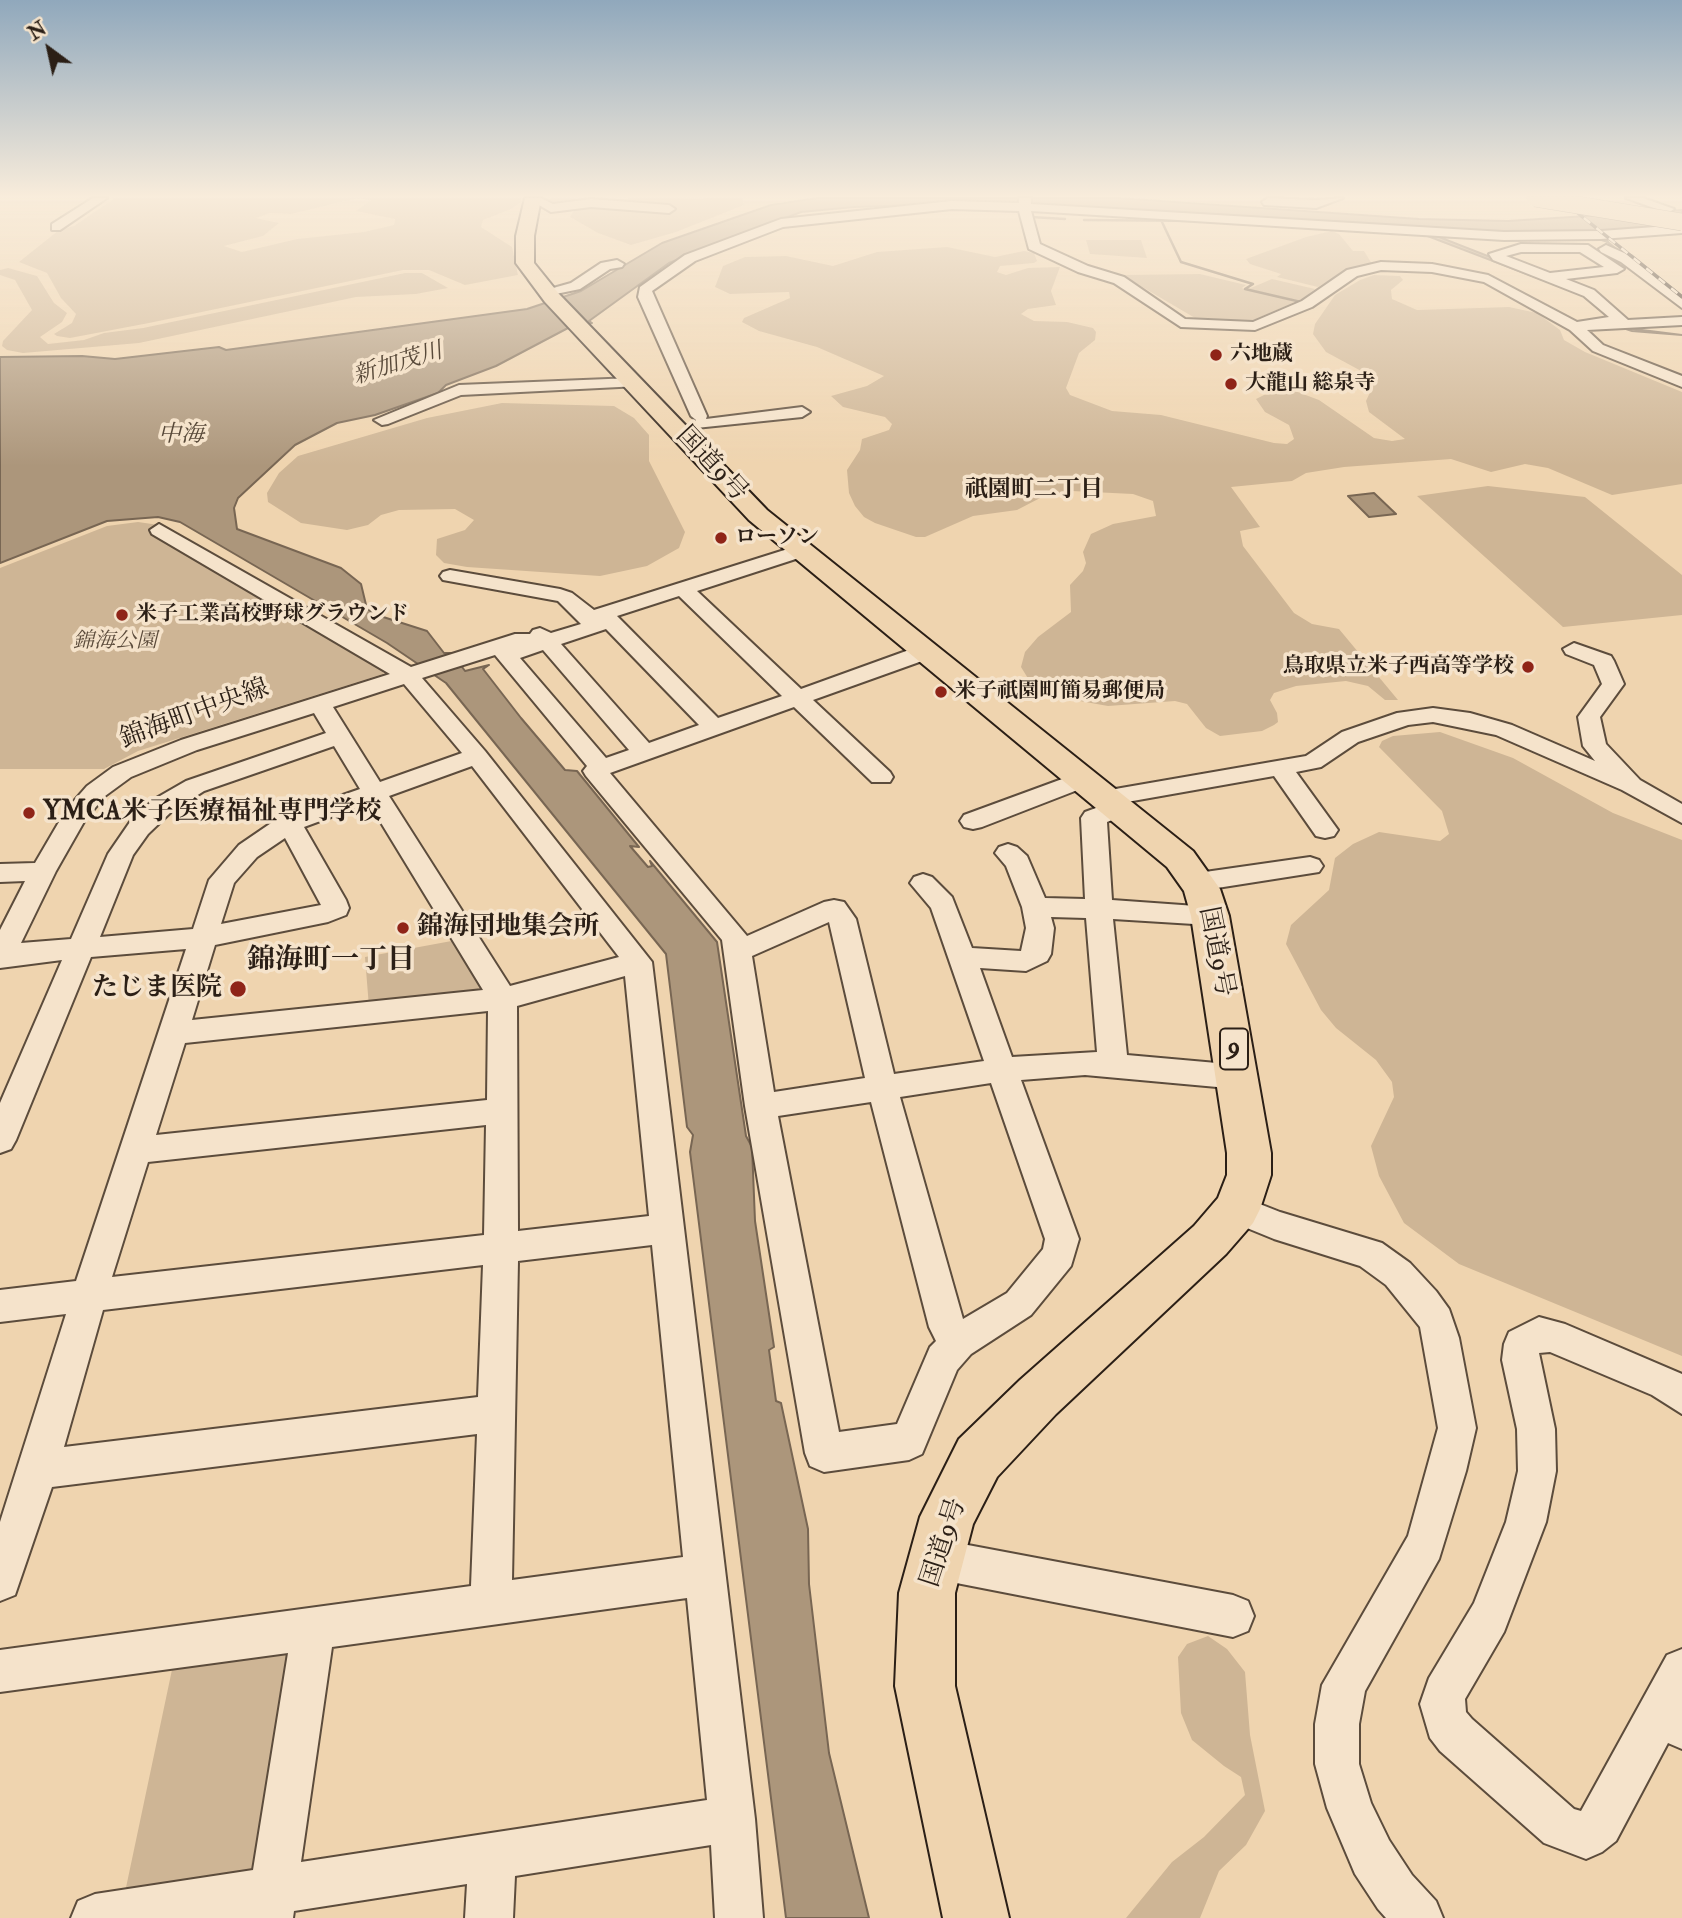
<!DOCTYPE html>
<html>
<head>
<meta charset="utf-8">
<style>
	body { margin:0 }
	#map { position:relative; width:1682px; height:1918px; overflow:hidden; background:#efd4af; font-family:"IM FELL Double Pica",serif }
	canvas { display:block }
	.north { position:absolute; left:14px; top:14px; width:70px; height:70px; -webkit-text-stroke:5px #f5e3cb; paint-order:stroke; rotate:327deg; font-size:19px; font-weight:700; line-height:28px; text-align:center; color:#2b1f16 }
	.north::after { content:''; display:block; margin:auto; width:24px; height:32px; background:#2b1f16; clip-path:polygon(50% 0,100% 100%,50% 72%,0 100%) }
</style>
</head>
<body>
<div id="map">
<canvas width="1682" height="1918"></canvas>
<div class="north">N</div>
</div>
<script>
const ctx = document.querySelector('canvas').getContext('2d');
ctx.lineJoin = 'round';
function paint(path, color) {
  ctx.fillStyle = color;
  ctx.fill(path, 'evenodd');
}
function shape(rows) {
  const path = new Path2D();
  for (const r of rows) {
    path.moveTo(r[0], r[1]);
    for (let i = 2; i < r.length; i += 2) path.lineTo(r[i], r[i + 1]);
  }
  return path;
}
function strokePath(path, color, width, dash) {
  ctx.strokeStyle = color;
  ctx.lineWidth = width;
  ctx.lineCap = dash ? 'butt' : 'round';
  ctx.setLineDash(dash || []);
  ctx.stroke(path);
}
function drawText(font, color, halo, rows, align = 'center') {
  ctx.font = font + ' "IM FELL Double Pica","Noto Serif JP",serif';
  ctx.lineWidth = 7;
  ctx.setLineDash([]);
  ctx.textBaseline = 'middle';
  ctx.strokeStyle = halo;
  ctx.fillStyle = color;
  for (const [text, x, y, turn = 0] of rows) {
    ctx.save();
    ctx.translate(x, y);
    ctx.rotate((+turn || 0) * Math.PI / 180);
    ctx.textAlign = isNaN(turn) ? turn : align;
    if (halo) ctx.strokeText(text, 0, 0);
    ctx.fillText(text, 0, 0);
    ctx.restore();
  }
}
const green = shape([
	[115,198,521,198,521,202,511,209,483,220,481,227,512,247,518,275,465,285,429,270,403,270,149,323,70,338,57,336,54,334,72,323,76,314,61,298,47,273,19,262,59,230,74,226],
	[358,198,371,200,356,211,395,219,394,225,364,232,297,239,242,252,224,246,263,236,279,223,256,218,270,213,291,214],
	[742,198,744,205,676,232,631,245,598,233,570,217,576,207,553,205,542,199],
	[1332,231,1339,234,1353,251,1364,251,1372,264,1346,270,1318,287,1277,277,1281,274,1250,264,1246,259,1306,237],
	[1086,240,1141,240,1147,258,1090,254],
	[947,247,995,257,1024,251,1034,253,1037,261,1034,263,1000,266,997,272,1006,275,1028,268,1060,267,1051,291,1056,305,1028,309,1021,314,1034,321,1067,322,1093,328,1096,332,1095,340,1079,353,1066,388,1070,395,1112,411,1161,415,1274,443,1287,444,1294,439,1289,425,1265,412,1256,399,1264,395,1295,391,1319,400,1374,438,1392,441,1405,439,1369,412,1366,401,1376,379,1326,352,1313,334,1315,324,1335,295,1360,280,1374,275,1400,276,1403,280,1391,290,1392,299,1417,310,1509,307,1537,313,1560,330,1564,340,1585,352,1682,392,1682,484,1612,495,1548,468,1525,464,1491,472,1451,459,1344,467,1306,473,1292,481,1231,487,1260,527,1240,531,1243,546,1294,613,1312,624,1339,629,1398,700,1385,700,1368,686,1346,681,1296,686,1274,693,1270,700,1277,713,1278,722,1274,725,1262,731,1220,736,1206,728,1187,704,1175,701,1108,706,1063,698,1029,680,1021,667,1025,652,1038,637,1071,612,1070,585,1083,571,1086,563,1083,552,1091,534,1113,524,1156,516,1153,501,1133,494,1072,491,1042,497,1017,510,973,516,925,537,916,537,875,523,864,517,855,506,849,493,847,470,860,450,862,439,889,430,892,424,885,417,843,407,831,396,867,386,884,376,817,347,759,331,742,322,744,318,790,298,789,292,730,294,715,287,723,266,745,257,786,256,833,266,877,252],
	[8,268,37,276,54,303,67,313,62,322,40,337,48,344,84,340,104,333,143,328,405,273,422,273,448,288,416,294,356,297,139,343,23,353,7,350,2,346,3,341,32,310,15,280,0,275,0,270],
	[1200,274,1246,285,1242,288,1246,290,1272,279,1315,289,1300,301,1248,289,1295,302,1249,322,1210,321,1195,318,1122,275],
	[502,403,614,406,634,418,649,435,649,461,685,532,679,548,647,566,600,576,467,567,444,563,436,555,437,539,465,530,474,520,455,509,399,510,381,515,368,525,347,530,301,523,268,502,267,493,279,473,298,456,427,418],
	[1488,486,1585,497,1682,575,1682,615,1563,627,1417,496],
	[138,522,166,526,385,668,383,674,138,751,104,769,0,769,0,568,107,526],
	[1440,732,1513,758,1613,813,1682,840,1682,1356,1459,1264,1404,1223,1379,1176,1371,1146,1394,1097,1392,1082,1376,1060,1336,1028,1321,1010,1286,944,1291,925,1329,890,1335,858,1353,844,1379,832,1440,841,1449,834,1442,811,1379,747,1382,741,1393,736],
	[457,940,486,988,479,996,369,1007,365,957],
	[1208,1636,1227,1649,1245,1672,1250,1735,1265,1811,1246,1845,1219,1871,1200,1918,1126,1918,1172,1862,1204,1837,1245,1795,1241,1777,1224,1766,1192,1740,1181,1713,1178,1657,1187,1644],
	[280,1649,291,1662,263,1856,245,1878,124,1897,173,1665]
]);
const water = shape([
	[818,198,1117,198,1419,219,1508,221,1682,210,1682,225,1605,238,1608,242,1595,238,1439,237,1585,294,1626,328,1682,335,1632,331,1620,327,1582,295,1425,235,1351,226,1014,202,854,207,801,212,669,263,589,321,592,323,568,328,496,366,446,385,438,393,375,415,337,423,295,445,238,498,234,508,237,529,341,568,361,584,367,609,377,615,427,631,444,653,452,653,465,671,489,665,483,669,521,718,565,770,577,771,639,847,630,846,648,867,652,866,650,861,717,942,746,1136,752,1147,755,1221,774,1347,769,1350,776,1401,781,1403,808,1529,809,1584,829,1753,869,1918,786,1918,690,1152,693,1135,687,1127,666,954,446,683,387,643,180,522,158,517,107,521,0,563,0,357,82,356,115,359,219,347,226,350,527,309,581,291,662,243,771,205,818,198],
	[1374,493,1396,514,1369,517,1348,496,1374,493]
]);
const stream = shape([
	[1031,217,1065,219],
	[1084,220,1203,221],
	[1162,222,1181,262,1253,284,1245,289,1301,302],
	[1605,240,1621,253]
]);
const minor = shape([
	[93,198,107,198,60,230,52,230,52,224,93,198],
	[527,198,541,198,553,204,591,199,669,205,675,209,669,213,591,207,551,212,527,198],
	[1019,198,1031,198,1031,204,1504,232,1601,231,1682,225,1682,233,1601,239,1504,240,1031,211,1040,244,1088,266,1124,277,1185,319,1253,322,1302,301,1347,270,1381,262,1432,264,1488,275,1577,322,1609,317,1584,296,1493,260,1489,254,1521,244,1588,245,1624,269,1617,273,1566,279,1594,290,1628,320,1682,317,1682,325,1587,330,1603,345,1682,376,1682,387,1593,351,1570,330,1484,282,1432,272,1381,270,1357,276,1312,307,1255,330,1181,327,1114,283,1078,272,1029,249,1019,211,952,209,783,227,695,261,652,291,707,416,706,419,802,407,810,412,802,417,696,428,694,424,696,420,691,416,638,297,640,287,685,255,781,219,952,201,1019,203,1019,198],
	[1521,252,1580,252,1604,267,1550,273,1506,256,1521,252],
	[1268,198,1316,200,1343,198,1316,208,1264,205,1262,202,1268,198],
	[1626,198,1643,198,1674,209,1668,213,1626,198],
	[1606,245,1631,256,1682,297,1682,308,1621,262,1601,252,1599,249,1606,245],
	[617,260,624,264,622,267,610,269,580,289,546,296,539,292,571,283,601,263,617,260],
	[633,378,639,380,639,386,461,395,388,424,382,425,374,420,459,385,633,378],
	[159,524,411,667,515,634,530,634,533,630,540,628,551,633,581,624,558,601,443,580,440,576,443,572,450,570,560,589,572,593,594,610,794,547,808,547,811,551,808,555,697,591,801,689,920,646,936,646,939,651,936,656,813,700,890,772,893,777,890,782,872,782,794,707,610,773,747,936,824,902,834,900,844,902,856,919,894,1074,984,1061,931,908,910,883,914,877,923,874,932,877,952,897,972,948,1021,951,1026,928,1022,907,1006,866,995,853,999,847,1008,844,1017,847,1027,856,1045,898,1085,899,1081,818,1085,812,1104,805,1095,798,1098,792,1306,756,1342,732,1397,713,1433,708,1470,713,1512,725,1595,761,1583,746,1578,717,1602,684,1594,665,1566,654,1563,649,1574,643,1611,656,1614,661,1624,684,1600,717,1606,744,1640,780,1682,804,1682,823,1622,790,1496,735,1433,722,1408,725,1358,742,1321,767,1296,772,1338,830,1334,836,1325,838,1316,836,1274,776,1127,802,1131,808,1128,814,1107,822,1112,900,1210,907,1220,909,1224,916,1220,923,1210,925,1113,919,1127,1055,1239,1065,1250,1069,1254,1077,1250,1085,1239,1089,1085,1075,1021,1080,1079,1239,1071,1266,1031,1315,971,1354,957,1370,922,1454,909,1460,824,1472,810,1466,805,1453,745,1106,722,940,586,776,583,771,587,766,495,655,422,678,485,751,652,962,755,1819,763,1918,715,1918,711,1845,515,1876,513,1918,465,1918,467,1884,294,1911,293,1918,71,1918,78,1901,95,1894,253,1870,288,1653,0,1692,0,1650,471,1586,477,1434,52,1487,15,1595,0,1601,0,1522,66,1314,0,1322,0,1290,76,1281,186,949,91,957,16,1140,11,1149,0,1153,0,1103,62,960,0,968,0,930,25,881,0,882,0,864,35,863,66,810,87,786,113,767,181,740,390,674,152,534,150,530,159,524],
	[679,596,782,696,718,718,617,616,679,596],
	[606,629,699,725,649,743,561,644,606,629],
	[543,650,629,750,606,758,520,658,543,650],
	[404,684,462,753,380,782,333,707,404,684],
	[314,713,326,733,186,781,153,800,130,822,108,854,71,939,21,943,56,871,85,820,105,796,131,777,197,750,314,713],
	[334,746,360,789,280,817,239,845,209,880,193,929,100,937,133,855,148,834,171,812,204,791,334,746],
	[472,766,619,957,510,986,389,796,472,766],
	[369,803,483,990,192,1020,215,945,328,922,346,915,349,908,346,900,304,827,369,803],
	[285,838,321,905,221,924,234,883,257,857,285,838],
	[1051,917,1086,918,1097,1052,1012,1057,980,968,1026,971,1047,961,1051,954,1054,928,1051,917],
	[829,922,865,1078,774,1092,752,956,829,922],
	[625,976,649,1216,518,1231,517,1006,625,976],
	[488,1011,487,1100,156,1135,185,1043,488,1011],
	[991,1083,1045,1239,1043,1249,1007,1293,963,1319,900,1097,991,1083],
	[871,1102,929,1327,936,1341,930,1347,897,1424,839,1432,778,1116,871,1102],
	[486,1125,484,1235,112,1277,148,1162,486,1125],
	[652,1245,683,1557,512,1580,518,1261,652,1245],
	[483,1265,478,1397,64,1447,103,1310,483,1265],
	[687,1598,707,1800,301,1862,332,1647,687,1598],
	[1084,771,1093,774,1096,779,1093,784,982,827,973,829,964,827,960,821,964,815,1084,771],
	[1310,857,1319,860,1323,866,1319,872,1198,891,1189,888,1185,882,1189,876,1198,873,1310,857],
	[1237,1195,1280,1212,1382,1243,1410,1263,1436,1291,1449,1309,1459,1338,1476,1428,1466,1471,1439,1559,1365,1691,1359,1724,1359,1764,1371,1803,1389,1840,1412,1875,1436,1901,1443,1918,1386,1918,1378,1909,1355,1874,1327,1808,1315,1764,1315,1724,1322,1685,1408,1536,1438,1428,1420,1327,1386,1285,1360,1266,1274,1239,1225,1219,1220,1209,1225,1199,1237,1195],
	[1539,1317,1565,1324,1682,1374,1682,1414,1652,1395,1550,1352,1539,1353,1555,1429,1556,1471,1546,1522,1504,1632,1465,1699,1466,1712,1472,1719,1574,1809,1581,1811,1667,1655,1682,1649,1682,1749,1668,1743,1616,1841,1602,1852,1586,1859,1544,1843,1440,1751,1430,1738,1420,1704,1429,1678,1474,1603,1506,1522,1518,1471,1517,1429,1502,1360,1504,1344,1509,1332,1539,1317],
	[936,1539,1233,1595,1248,1601,1254,1616,1248,1631,1233,1637,936,1579,922,1573,916,1559,922,1545,936,1539]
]);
const highway = shape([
	[525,198,541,198,534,236,534,263,559,294,767,510,1193,851,1220,889,1229,916,1271,1153,1271,1175,1260,1209,1253,1223,1226,1254,1056,1414,997,1477,973,1524,955,1593,955,1686,1009,1918,943,1918,895,1686,899,1593,920,1517,959,1439,1020,1380,1194,1226,1218,1198,1227,1175,1227,1153,1191,916,1184,891,1167,867,749,520,545,302,516,263,516,236,525,198]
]);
const rail = shape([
	[1559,198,1682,297]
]);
const majorBridge = shape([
	[1535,198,1682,222]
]);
const markers = [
	[1216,355,7,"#8f2418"],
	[1231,384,7,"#8f2418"],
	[721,538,7,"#8f2418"],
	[122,615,7,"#8f2418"],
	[1528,667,7,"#8f2418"],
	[941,692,7,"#8f2418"],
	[29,813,7,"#8f2418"],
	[403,928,7,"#8f2418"],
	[238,989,9,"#8f2418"]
];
const farPoinames = [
	["六地蔵",1230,355],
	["大龍山 総泉寺",1245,384],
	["ローソン",735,538],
	["米子工業高校野球グラウンド",136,615],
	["鳥取県立米子西高等学校",1514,667,"right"],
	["米子祇園町簡易郵便局",955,692]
];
const farParknames = [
	["錦海公園",115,642]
];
const farWaternames = [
	["新加茂川",398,365,-17],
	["中海",181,436]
];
const farNeighbourhoodnames = [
	["祇園町二丁目",1034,491]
];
const shields = [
	[1234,1049,28]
];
const shieldNames = [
	["9",1234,1049]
];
const streetNames = [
	["国道9号",711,465,47],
	["錦海町中央線",195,715,-20],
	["国道9号",1215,952,79],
	["国道9号",945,1543,-72]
];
const poiNames = [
	["YMCA米子医療福祉専門学校",43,813],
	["錦海団地集会所",417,928],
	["たじま医院",222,989,"right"]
];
const neighbourhoodNames = [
	["錦海町一丁目",331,962]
];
paint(green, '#ceb595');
paint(water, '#ac967b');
strokePath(water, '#786653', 2);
strokePath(stream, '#786653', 2.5);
strokePath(minor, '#5c4c3c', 4);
strokePath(highway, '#2b1f16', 4);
paint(minor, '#f5e3cb');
paint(highway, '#efd4af');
strokePath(rail, '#2b1f16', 3.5);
strokePath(rail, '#f5e3cb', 2.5, [8]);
strokePath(majorBridge, '#2b1f16', 18, []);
strokePath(majorBridge, '#efd4af', 17);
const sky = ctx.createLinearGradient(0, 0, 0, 466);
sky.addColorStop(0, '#90a8bc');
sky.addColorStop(0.42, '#f8ecdb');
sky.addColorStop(1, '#f8ecdb00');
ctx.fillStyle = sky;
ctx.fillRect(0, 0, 1682, 466);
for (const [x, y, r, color] of markers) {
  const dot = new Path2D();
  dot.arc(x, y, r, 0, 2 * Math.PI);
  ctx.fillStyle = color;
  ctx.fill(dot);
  strokePath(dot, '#f5e3cb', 2.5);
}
drawText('bold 21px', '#2b1f16', '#f5e3cb', farPoinames, 'left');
drawText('italic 21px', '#5c4c3c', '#f5e3cb', farParknames);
drawText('italic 23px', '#584939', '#f5e3cb', farWaternames);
drawText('bold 23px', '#2b1f16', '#f5e3cb', farNeighbourhoodnames);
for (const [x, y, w] of shields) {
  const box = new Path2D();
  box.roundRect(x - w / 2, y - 20.5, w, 41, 5);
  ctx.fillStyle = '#f5e3cb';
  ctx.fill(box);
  strokePath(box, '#2b1f16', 2);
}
drawText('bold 24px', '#2b1f16', null, shieldNames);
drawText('26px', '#2b1f16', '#f5e3cb', streetNames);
drawText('bold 26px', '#2b1f16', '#f5e3cb', poiNames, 'left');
drawText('bold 28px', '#2b1f16', '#f5e3cb', neighbourhoodNames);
</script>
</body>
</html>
